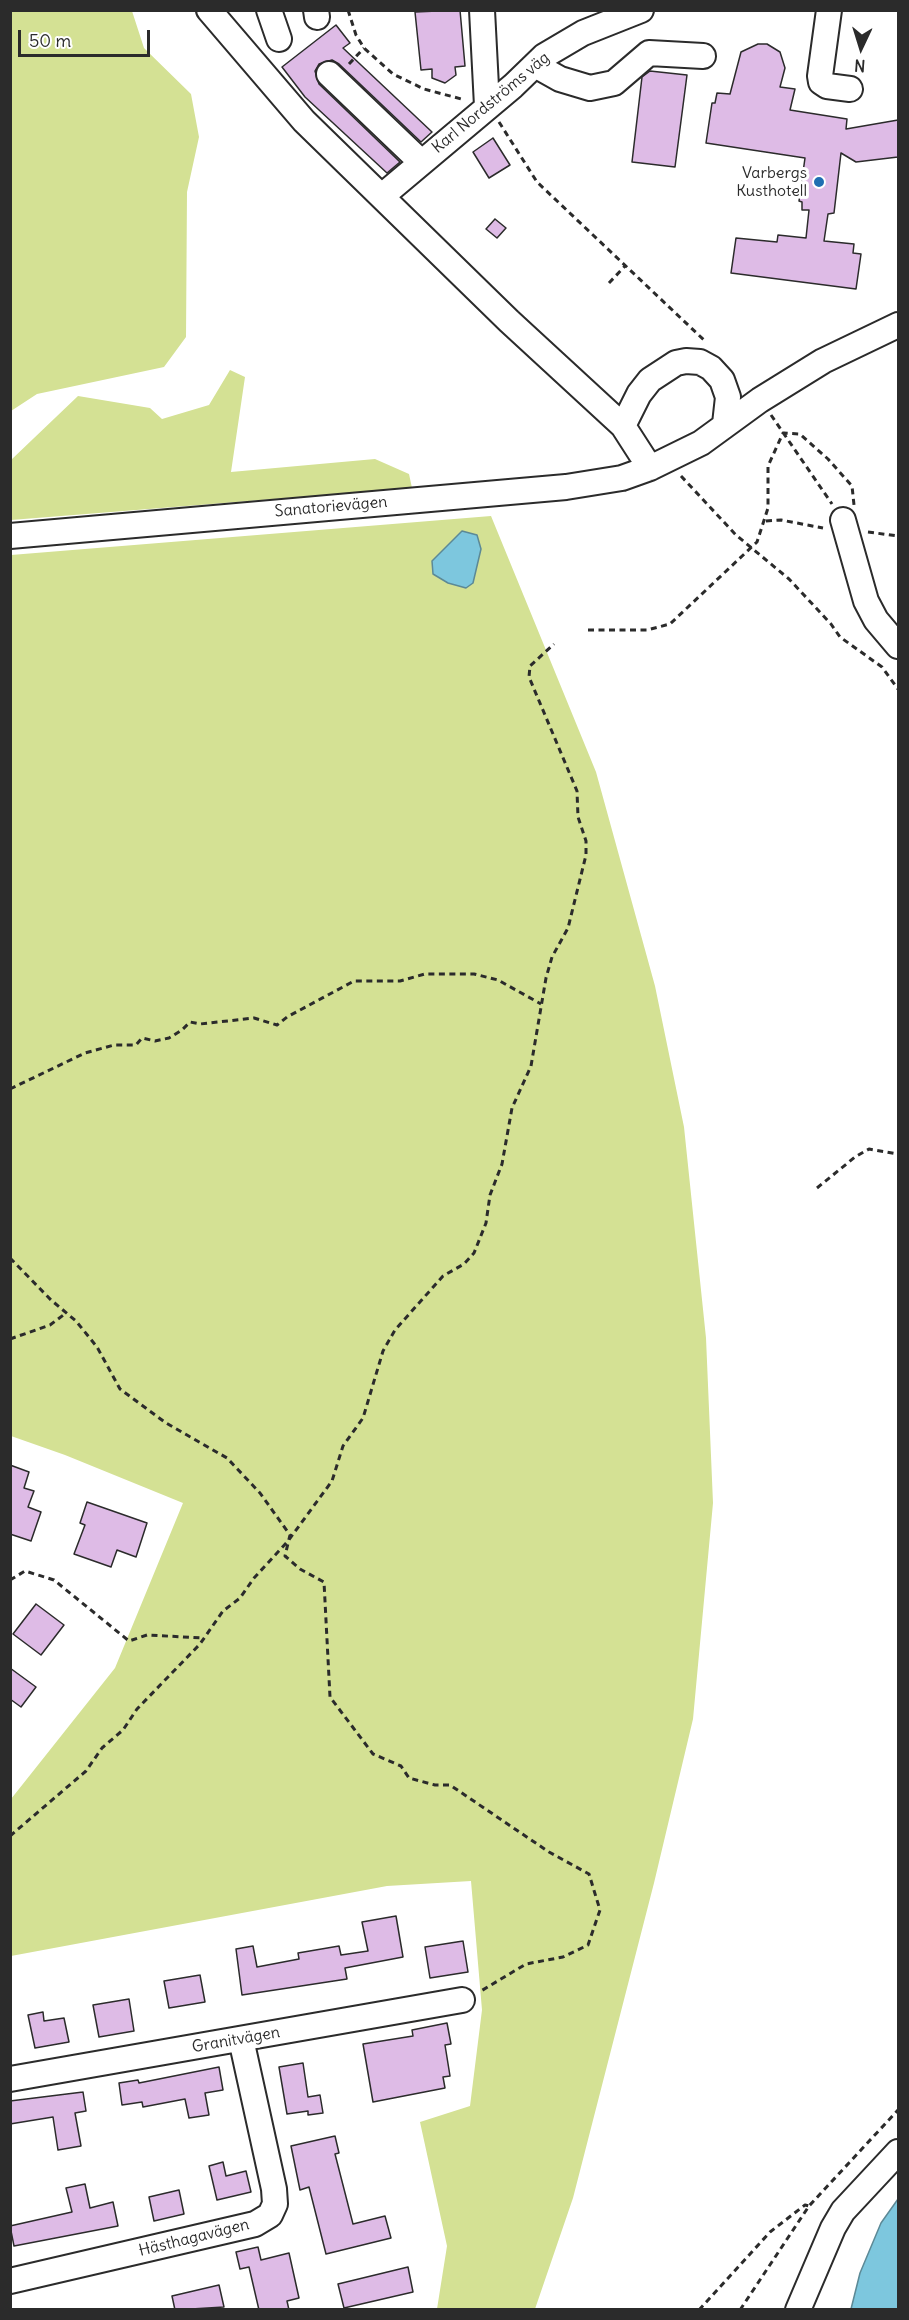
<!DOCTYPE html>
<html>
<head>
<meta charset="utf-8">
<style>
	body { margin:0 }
	#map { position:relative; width:909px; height:2320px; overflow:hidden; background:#fff; font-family:Delius,sans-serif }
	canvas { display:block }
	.frame { position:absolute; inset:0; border:12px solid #2b2b2b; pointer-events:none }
	.north { position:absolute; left:831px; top:18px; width:60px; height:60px; -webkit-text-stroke:4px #fff; paint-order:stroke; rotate:184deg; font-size:16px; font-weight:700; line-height:24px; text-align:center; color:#2b2b2b }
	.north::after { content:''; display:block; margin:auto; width:21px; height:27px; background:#2b2b2b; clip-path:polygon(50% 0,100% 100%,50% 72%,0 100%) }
	.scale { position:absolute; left:18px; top:30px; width:132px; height:27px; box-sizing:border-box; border:3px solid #2b2b2b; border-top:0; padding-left:8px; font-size:18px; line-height:21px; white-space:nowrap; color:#2b2b2b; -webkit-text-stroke:4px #fff; paint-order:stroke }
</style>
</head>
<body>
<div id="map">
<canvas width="909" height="2320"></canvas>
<div class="frame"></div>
<div class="north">N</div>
<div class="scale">50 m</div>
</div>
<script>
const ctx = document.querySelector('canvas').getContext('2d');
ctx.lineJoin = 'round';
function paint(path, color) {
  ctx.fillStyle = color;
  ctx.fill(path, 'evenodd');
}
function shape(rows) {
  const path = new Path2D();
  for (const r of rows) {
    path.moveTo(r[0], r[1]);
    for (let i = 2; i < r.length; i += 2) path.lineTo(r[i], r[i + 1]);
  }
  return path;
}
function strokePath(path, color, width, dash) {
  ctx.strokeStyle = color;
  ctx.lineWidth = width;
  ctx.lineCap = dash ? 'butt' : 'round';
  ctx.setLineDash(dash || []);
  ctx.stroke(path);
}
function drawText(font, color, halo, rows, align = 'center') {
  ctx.font = font + ' Delius,sans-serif';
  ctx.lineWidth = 6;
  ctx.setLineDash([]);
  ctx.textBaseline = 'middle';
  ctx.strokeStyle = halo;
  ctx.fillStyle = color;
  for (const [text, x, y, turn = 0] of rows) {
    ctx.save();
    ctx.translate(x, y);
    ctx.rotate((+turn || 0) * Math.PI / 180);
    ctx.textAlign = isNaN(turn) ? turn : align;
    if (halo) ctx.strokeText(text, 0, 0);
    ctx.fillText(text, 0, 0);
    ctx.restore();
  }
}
const green = shape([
	[11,10,132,11,144,48,191,94,199,137,187,192,186,337,164,367,37,394,11,411],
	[230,370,245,377,231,472,375,459,409,474,412,488,11,520,11,460,78,396,150,408,162,419,209,405],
	[491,516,596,772,655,986,684,1127,706,1338,713,1503,693,1719,654,1883,573,2198,535,2309,437,2309,447,2246,420,2122,470,2106,482,2010,471,1881,387,1886,11,1956,11,1799,115,1668,183,1503,65,1455,11,1436,11,555]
]);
const water = shape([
	[462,531,477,535,481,549,473,583,466,588,448,583,433,574,432,561,462,531],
	[898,2199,898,2309,851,2309,860,2273,881,2223,898,2199]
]);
const building = shape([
	[460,10,465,66,455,67,456,75,445,83,432,78,432,69,421,70,415,12,460,10],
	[336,25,350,43,343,48,432,132,421,142,339,64,332,60,319,64,315,71,319,84,400,162,387,173,305,97,282,67,336,25],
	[758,44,767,44,780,52,785,68,780,87,795,89,790,110,847,119,846,129,898,120,898,157,856,162,841,153,834,213,828,214,824,241,854,244,853,253,861,254,856,289,731,273,736,238,777,242,778,235,806,238,809,210,802,210,802,202,799,201,805,158,706,143,712,103,715,103,717,93,730,94,741,52,758,44],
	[650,71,687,75,675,167,632,162,642,77,650,71],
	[493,138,510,165,489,178,473,152,493,138],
	[495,219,506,228,497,238,486,229,495,219],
	[10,1465,29,1472,24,1488,34,1491,28,1507,41,1512,31,1541,10,1534,10,1465],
	[87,1502,147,1523,136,1557,117,1550,111,1567,74,1554,85,1525,80,1523,87,1502],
	[36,1604,64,1625,41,1655,13,1634,36,1604],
	[10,1668,36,1687,21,1707,10,1699,10,1668],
	[396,1916,403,1957,345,1968,347,1979,242,1995,236,1949,253,1946,257,1967,299,1959,298,1953,339,1946,341,1955,368,1951,362,1922,396,1916],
	[463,1941,468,1972,430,1978,425,1947,463,1941],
	[200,1975,205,2002,169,2008,164,1981,200,1975],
	[129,1999,134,2031,99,2037,93,2005,129,1999],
	[43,2012,44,2021,64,2018,69,2042,35,2048,28,2015,43,2012],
	[447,2023,451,2044,445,2045,450,2076,443,2077,445,2088,373,2102,363,2044,413,2036,412,2030,447,2023],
	[303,2063,308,2097,320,2095,323,2113,308,2115,308,2111,287,2114,279,2067,303,2063],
	[219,2067,223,2090,205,2093,209,2115,189,2118,185,2099,143,2107,142,2102,122,2105,119,2083,138,2080,139,2083,219,2067],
	[83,2092,86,2111,75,2113,81,2146,58,2150,53,2117,10,2124,10,2101,83,2092],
	[335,2136,339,2153,335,2154,353,2224,385,2216,391,2238,326,2254,309,2187,300,2190,291,2146,335,2136],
	[223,2162,226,2176,246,2171,251,2192,217,2200,209,2166,223,2162],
	[85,2184,90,2208,113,2202,118,2226,14,2246,10,2226,72,2212,66,2188,85,2184],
	[179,2190,184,2214,154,2221,149,2197,179,2190],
	[258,2247,261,2260,289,2253,299,2298,287,2301,289,2310,259,2310,249,2267,240,2269,236,2252,258,2247],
	[408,2267,413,2292,344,2308,338,2284,408,2267],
	[219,2285,224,2307,175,2310,172,2296,219,2285]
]);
const path = shape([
	[348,10,356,35,364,48,393,74,424,89,465,100],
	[349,64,364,48],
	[499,122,537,182,705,341],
	[609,283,625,266],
	[771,415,832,504],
	[681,476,736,535,789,579,831,624,840,637,882,667,898,689],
	[766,521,781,520,823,528],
	[868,532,898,536],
	[588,630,647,630,670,624,757,542,768,508,768,466,783,433,800,434,828,459,852,486,854,505],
	[10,1089,85,1053,114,1045,136,1045,142,1038,155,1041,169,1038,182,1030,190,1022,200,1024,254,1018,277,1025,287,1017,354,981,400,981,425,974,474,974,498,980,541,1004],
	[817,1188,855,1157,869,1149,898,1154],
	[10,1258,51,1300,76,1321,97,1347,120,1389,166,1423,227,1458,260,1493,290,1535,285,1556,300,1569,324,1582,330,1697,373,1754,401,1766,409,1778,435,1785,450,1785,549,1852,589,1874,600,1910,588,1945,563,1957,526,1964,481,1991],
	[10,1339,50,1325,66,1313],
	[10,1580,25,1571,54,1580,129,1641,147,1635,203,1638],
	[10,1836,86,1771,102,1748,123,1730,137,1709,200,1644,223,1611,240,1598,254,1578,288,1541,332,1481,343,1446,363,1418,383,1351,395,1330,443,1276,464,1264,474,1253,486,1223,490,1195,502,1164,512,1108,531,1066,546,978,552,957,568,928,586,855,586,841,578,817,577,791,529,677,530,666,554,644],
	[699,2310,770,2232,805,2205,809,2206],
	[740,2310,809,2206,898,2110]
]);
const minor = shape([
	[269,10,279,39],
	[316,10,317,17],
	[482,10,487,106],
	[829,10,820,76,821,82,827,86,850,89],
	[535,65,560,79,590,88,614,83,649,53,703,56],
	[329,74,421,162],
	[382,196,513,86,544,56,583,33,641,10],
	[623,426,639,394,650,380,676,363,686,361,700,362,711,368,722,380,728,397,725,424],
	[650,468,701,443,760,400,823,361,898,325],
	[843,520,866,601,876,620,898,646],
	[10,536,566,487,622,478,650,468,623,426,509,321,304,121,209,10],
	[10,2079,462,2000],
	[10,2281,255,2224,270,2215,275,2204,274,2189,241,2039],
	[798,2310,833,2228,843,2211,898,2152]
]);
const markers = [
	[819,182,6,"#1f6fb2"]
];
const streetNames = [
	["Karl Nordströms väg",491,103,-40],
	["Sanatorievägen",331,507,-5],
	["Granitvägen",236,2040,-10],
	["Hästhagavägen",194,2238,-14]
];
const poiNames = [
	["Varbergs",807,173],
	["Kusthotell",807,191]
];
paint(green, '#d4e194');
paint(water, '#7dc7de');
strokePath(water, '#5c8996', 1.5);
paint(building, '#debbe6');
strokePath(building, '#2b2b2b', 1.5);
strokePath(minor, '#2b2b2b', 28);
strokePath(path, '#2b2b2b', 3, [6, 4.5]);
strokePath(minor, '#fff', 24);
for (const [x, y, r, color] of markers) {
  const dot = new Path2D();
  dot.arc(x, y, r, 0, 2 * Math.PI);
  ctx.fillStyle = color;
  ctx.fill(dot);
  strokePath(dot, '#fff', 2);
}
drawText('16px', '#2b2b2b', '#fff', streetNames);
drawText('16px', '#2b2b2b', '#fff', poiNames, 'right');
</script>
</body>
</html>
